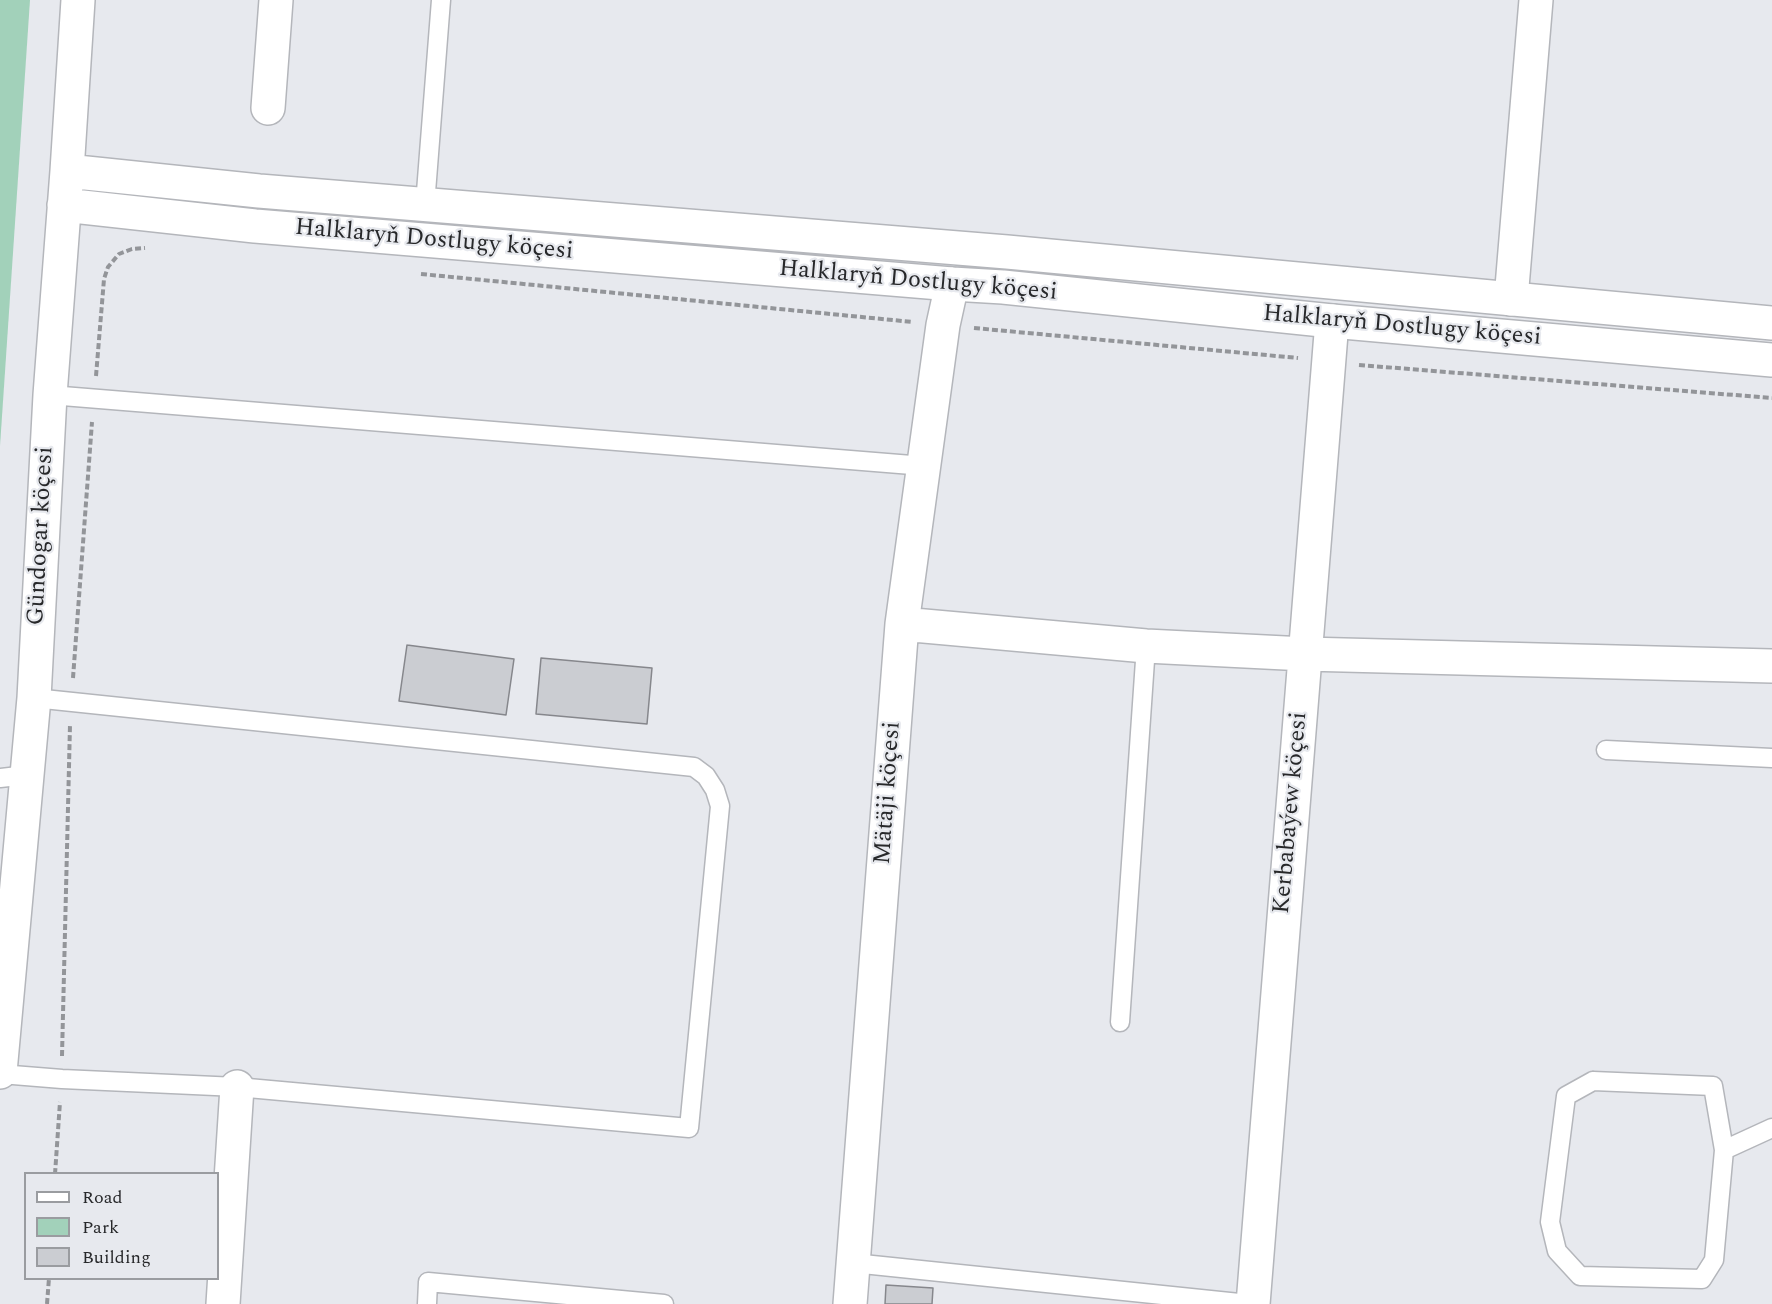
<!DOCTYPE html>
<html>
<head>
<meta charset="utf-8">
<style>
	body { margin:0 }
	#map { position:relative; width:1772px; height:1304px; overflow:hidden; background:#e7e9ee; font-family:Spectral,serif }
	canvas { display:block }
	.legend { position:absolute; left:24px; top:1172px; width:195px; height:108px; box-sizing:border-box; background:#e7e9ee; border:2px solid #9a9ca0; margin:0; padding:8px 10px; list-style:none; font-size:18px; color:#27282a }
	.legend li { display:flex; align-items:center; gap:12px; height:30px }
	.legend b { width:30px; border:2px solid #9a9ca0 }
</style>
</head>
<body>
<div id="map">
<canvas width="1772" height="1304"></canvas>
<ul class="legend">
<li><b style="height:8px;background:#fff"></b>Road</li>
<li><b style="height:16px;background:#a2d1ba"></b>Park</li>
<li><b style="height:16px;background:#cbcdd2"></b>Building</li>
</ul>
</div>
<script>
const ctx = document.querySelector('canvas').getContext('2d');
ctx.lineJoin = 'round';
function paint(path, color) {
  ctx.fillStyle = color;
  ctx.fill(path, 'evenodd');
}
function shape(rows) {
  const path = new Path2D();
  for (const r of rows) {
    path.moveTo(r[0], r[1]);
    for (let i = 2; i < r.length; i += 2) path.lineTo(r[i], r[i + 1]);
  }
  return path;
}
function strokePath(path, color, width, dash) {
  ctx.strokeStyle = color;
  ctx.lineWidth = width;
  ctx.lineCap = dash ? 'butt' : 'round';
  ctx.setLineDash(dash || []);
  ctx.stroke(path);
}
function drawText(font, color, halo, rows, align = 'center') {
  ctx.font = font + ' Spectral,serif';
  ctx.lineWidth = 4.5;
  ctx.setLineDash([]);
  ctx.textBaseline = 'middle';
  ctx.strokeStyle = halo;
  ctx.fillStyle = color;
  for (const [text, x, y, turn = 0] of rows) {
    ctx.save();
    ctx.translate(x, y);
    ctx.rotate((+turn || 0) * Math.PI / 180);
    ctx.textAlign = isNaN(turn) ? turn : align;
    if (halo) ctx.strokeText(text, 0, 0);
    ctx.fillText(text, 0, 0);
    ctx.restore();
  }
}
const green = shape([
	[0,0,30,0,0,446]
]);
const building = shape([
	[407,645,514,659,506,715,399,701,407,645],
	[541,658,652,668,647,724,536,714,541,658],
	[886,1285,933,1288,932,1304,885,1304,886,1285]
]);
const path = shape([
	[421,274,913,322],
	[974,328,1298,358],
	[1359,365,1772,398],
	[96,376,104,279,108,267,119,254,132,249,145,248],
	[73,678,92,422],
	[62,1056,70,725],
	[55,1174,60,1102],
	[47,1304,49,1278]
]);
const lane = shape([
	[425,205,441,0],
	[50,395,924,466],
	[1606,750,1772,758],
	[0,778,27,775],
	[1120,1022,1146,646],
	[0,1074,62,1079,237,1087,689,1128,720,806,715,790,706,776,694,767,34,698],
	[1593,1081,1713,1086,1724,1150,1714,1260,1702,1279,1580,1276,1557,1251,1550,1222,1566,1096,1593,1081],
	[1724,1150,1772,1128],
	[853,1263,1249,1304],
	[427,1304,428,1282,664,1304]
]);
const street = shape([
	[268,108,276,0],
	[1511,299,1536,0],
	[902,624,1146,646,1305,654,1772,666],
	[223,1304,237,1087],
	[850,1304,902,624,943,325,952,284],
	[1253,1304,1332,321]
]);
const secondary = shape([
	[67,171,259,191,1007,252,1772,323],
	[64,205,255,226,952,284,1003,287,1332,321,1772,360],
	[0,1072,34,698,50,395,67,171,78,0]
]);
const streetNames = [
	["Halklaryň Dostlugy köçesi",434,241,5],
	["Halklaryň Dostlugy köçesi",918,282,5],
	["Halklaryň Dostlugy köçesi",1402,327,5],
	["Gündogar köçesi",42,536,-87],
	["Mätäji köçesi",889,793,-86],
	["Kerbabaýew köçesi",1292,813,-85]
];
paint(green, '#a2d1ba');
paint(building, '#cbcdd2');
strokePath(building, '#86878c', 1.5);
strokePath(lane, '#b4b6bb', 21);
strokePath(street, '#b4b6bb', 36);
strokePath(secondary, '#b4b6bb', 36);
strokePath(path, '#939599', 4, [6, 3]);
strokePath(lane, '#fff', 18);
strokePath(street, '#fff', 33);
strokePath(secondary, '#fff', 33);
drawText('24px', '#27282a', '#e7e9ee', streetNames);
</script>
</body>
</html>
